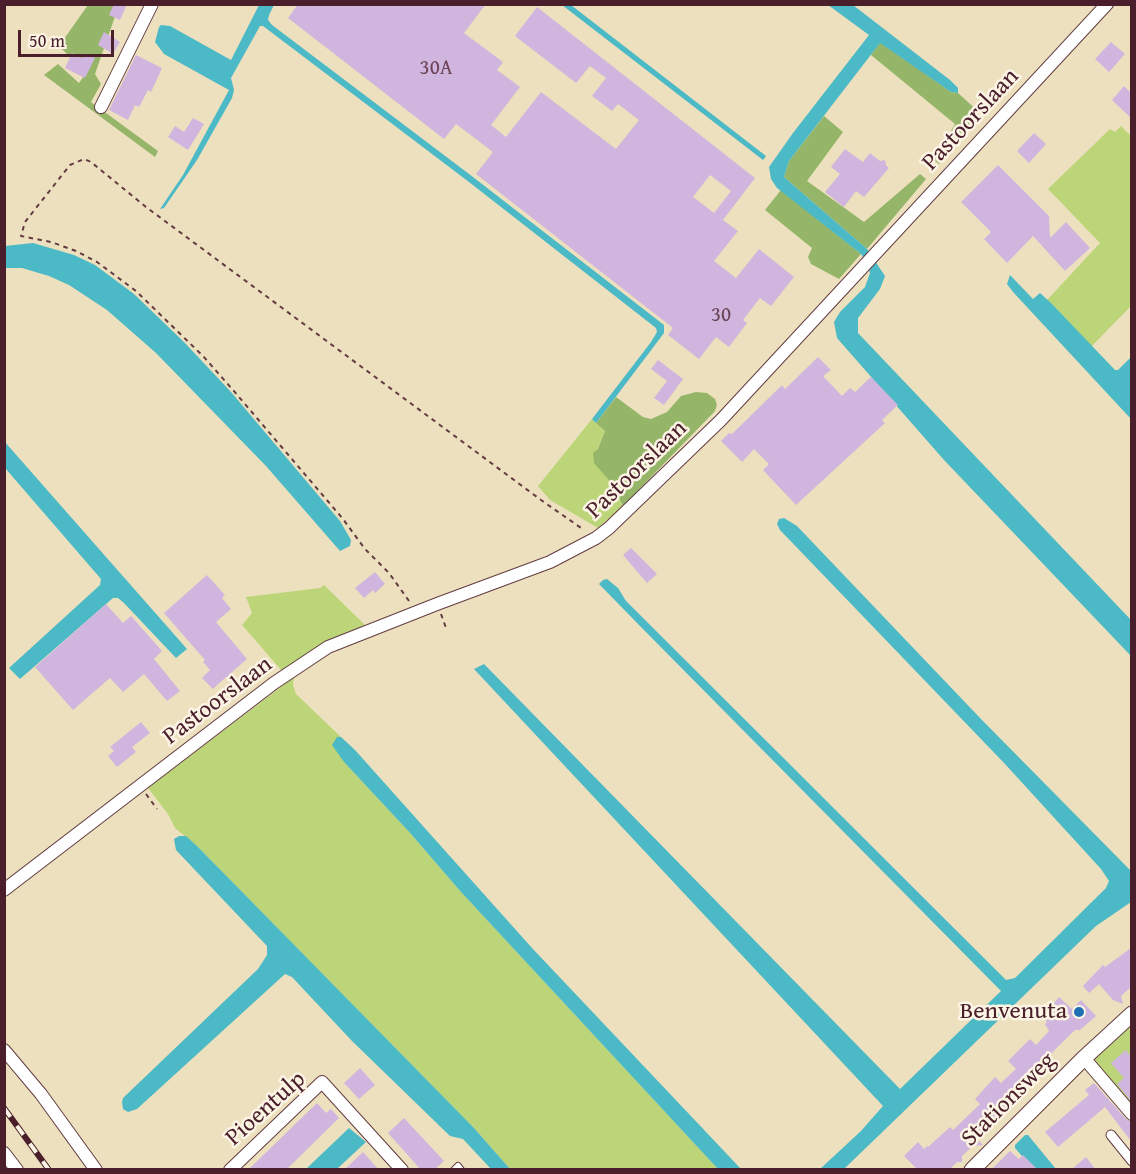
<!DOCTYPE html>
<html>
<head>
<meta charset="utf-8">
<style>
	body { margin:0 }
	#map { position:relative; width:1136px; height:1174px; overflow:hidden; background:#ede0be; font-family:"Gentium Book Plus",serif }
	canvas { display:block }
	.frame { position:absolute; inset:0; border:6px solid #4a1f2b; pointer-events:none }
	.scale { position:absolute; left:18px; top:30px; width:96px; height:27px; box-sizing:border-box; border:3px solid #4a1f2b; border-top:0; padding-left:8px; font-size:18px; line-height:21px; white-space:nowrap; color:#4a1f2b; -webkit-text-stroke:4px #fcf5e5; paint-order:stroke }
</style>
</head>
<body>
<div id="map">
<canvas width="1136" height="1174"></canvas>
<div class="frame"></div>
<div class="scale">50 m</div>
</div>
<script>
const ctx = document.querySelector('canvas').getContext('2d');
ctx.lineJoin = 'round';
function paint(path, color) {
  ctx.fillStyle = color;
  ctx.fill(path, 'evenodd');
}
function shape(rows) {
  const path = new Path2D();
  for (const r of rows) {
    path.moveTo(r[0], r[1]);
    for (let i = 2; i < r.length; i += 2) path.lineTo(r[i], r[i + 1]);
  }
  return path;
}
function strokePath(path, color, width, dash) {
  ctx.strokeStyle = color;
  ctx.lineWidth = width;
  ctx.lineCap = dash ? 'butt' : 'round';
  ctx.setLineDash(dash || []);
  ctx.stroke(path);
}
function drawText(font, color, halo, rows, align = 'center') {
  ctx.font = font + ' "Gentium Book Plus",serif';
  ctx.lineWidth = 5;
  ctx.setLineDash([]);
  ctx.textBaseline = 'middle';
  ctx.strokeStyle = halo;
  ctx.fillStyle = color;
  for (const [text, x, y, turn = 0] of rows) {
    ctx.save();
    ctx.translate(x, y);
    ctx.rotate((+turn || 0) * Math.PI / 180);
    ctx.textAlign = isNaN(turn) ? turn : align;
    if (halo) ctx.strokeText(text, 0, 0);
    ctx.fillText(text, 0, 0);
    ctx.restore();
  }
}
const green = shape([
	[1121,126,1131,136,1131,306,1091,347,1047,300,1100,243,1048,189,1110,129,1115,132],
	[592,419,605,431,598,449,599,468,613,485,623,506,598,528,550,500,538,486],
	[324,585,365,625,328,641,282,671,242,625,252,613,246,597,320,588],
	[294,677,293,685,296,694,341,737,337,737,344,762,411,834,461,892,718,1169,510,1169,474,1128,294,945,198,847,175,828,168,814,148,788],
	[1131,1019,1131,1111,1091,1059]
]);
const forest = shape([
	[88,5,119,5,95,74,101,84,91,102,158,151,155,157,44,75,58,64,79,83,86,73,59,46],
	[880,42,951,92,958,93,979,112,971,127,939,164,934,160,955,124,871,55],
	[824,116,843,132,807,181,864,222,920,174,926,179,867,249,784,177,789,161],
	[781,190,861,254,839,279,811,264,808,257,812,248,765,210],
	[696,392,707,393,715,399,717,405,715,411,623,506,613,485,594,463,593,453,598,449,605,431,596,423,616,397,643,417,651,419,667,412,681,396]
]);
const water = shape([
	[259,5,274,5,269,15,268,20,272,25,473,177,664,325,664,333,658,341,596,423,592,419,651,342,657,332,656,328,469,182,263,26,260,26,231,78,234,90,232,98,197,160,164,208,160,209,183,175,229,90,164,54,155,42,159,27,161,25,170,26,231,60],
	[562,5,571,5,766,156,763,160],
	[828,5,853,5,950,80,958,88,958,93,951,92,880,43,789,161,784,177,867,249,885,276,880,289,858,318,858,333,1131,620,1131,656,944,460,837,338,834,322,840,312,865,287,870,273,867,263,861,254,777,188,771,179,769,167,793,133,869,35],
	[33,243,74,255,95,265,134,294,184,342,231,392,340,521,351,540,350,546,340,551,266,466,156,353,107,310,69,285,49,276,22,268,5,268,5,246],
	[1010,275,1033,299,1040,293,1051,303,1115,370,1118,370,1131,357,1130,384,1131,419,1013,292,1007,284],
	[4,441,187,649,176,658,124,603,118,598,113,598,20,679,9,668,100,585,101,579,5,468],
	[784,518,797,526,981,719,1131,871,1131,902,1096,926,844,1169,820,1169,861,1131,883,1106,474,669,484,664,900,1089,1001,991,640,626,599,584,603,580,607,579,618,588,626,601,1006,980,1015,978,1106,888,1109,881,1101,869,1005,764,780,530,777,524,779,519],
	[337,737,341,737,355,750,532,948,741,1169,718,1169,461,892,411,834,344,762,332,745],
	[179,836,186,836,198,847,474,1128,510,1169,491,1169,463,1139,450,1136,352,1041,292,977,285,974,137,1109,128,1112,123,1109,122,1102,123,1098,258,969,267,955,267,946,176,850,174,839],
	[349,1128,366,1142,337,1169,306,1169],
	[1025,1135,1028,1135,1056,1169,1033,1169,1015,1148,1015,1145]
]);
const building = shape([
	[114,4,127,4,120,20,109,15],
	[298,4,486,4,464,33,503,62,497,70,520,87,491,125,506,137,541,92,616,149,639,120,618,104,612,111,592,96,606,78,590,66,576,83,515,36,537,7,755,178,723,220,738,231,714,261,736,278,759,249,794,277,771,306,760,298,743,320,747,323,729,347,716,337,699,359,668,335,673,328,476,174,493,152,456,124,444,139,288,18],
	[710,175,731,191,714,213,693,197],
	[104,32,120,42,113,54,98,45],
	[1111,42,1125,54,1109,72,1095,59],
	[72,53,83,58,85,53,95,58,85,78,65,68],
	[136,55,162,68,151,92,148,90,139,107,135,105,128,120,109,110],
	[1124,86,1131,93,1131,118,1112,100],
	[193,118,204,124,188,150,168,137,175,126,184,132],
	[1034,133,1046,144,1029,163,1017,151],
	[845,149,863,162,870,153,880,161,885,160,886,165,889,168,864,197,856,191,844,207,825,192,840,174,831,167],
	[998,165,1049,216,1050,238,1066,222,1090,248,1065,271,1033,236,1007,263,984,239,991,232,961,202],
	[818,357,831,370,823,376,842,396,850,388,855,392,871,377,898,405,882,420,885,423,796,505,763,470,769,464,754,449,742,462,721,441,729,433,732,434,782,385,785,389],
	[658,360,683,379,664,405,654,398,667,381,651,369],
	[631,548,657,574,647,583,623,555],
	[375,572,385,584,375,593,373,590,364,598,355,588],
	[207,575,225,595,222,598,231,609,216,622,247,659,231,673,231,678,226,677,213,689,202,678,210,670,203,662,205,660,164,613],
	[106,604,123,623,131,616,162,651,154,659,180,691,167,701,144,674,123,692,110,678,73,710,35,667],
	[141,722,150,733,132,747,136,752,117,767,108,756,114,751,110,747],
	[1131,948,1131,987,1121,996,1123,1004,1113,1000,1099,984,1089,993,1083,986,1103,965,1105,967],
	[1059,997,1072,1009,1081,1000,1096,1016,1080,1030,1075,1030,1018,1086,1024,1096,978,1140,983,1145,973,1146,962,1156,962,1162,957,1162,949,1170,918,1170,904,1156,918,1142,924,1149,927,1146,928,1147,950,1127,953,1130,980,1104,975,1099,995,1077,1001,1083,1016,1069,1008,1061,1030,1039,1036,1045,1049,1031,1045,1024,1047,1022,1040,1014,1048,1006,1050,1008],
	[1126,1050,1131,1057,1131,1101,1117,1084,1124,1078,1111,1063],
	[360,1068,375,1085,359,1099,344,1083],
	[1094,1083,1126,1119,1131,1122,1131,1141,1105,1107,1058,1147,1045,1132,1089,1095,1085,1090],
	[317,1103,326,1113,331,1109,339,1118,286,1170,248,1170],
	[404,1118,444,1161,434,1170,421,1170,388,1133],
	[1010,1151,1019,1159,1023,1155,1038,1170,991,1170],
	[363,1152,379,1170,344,1170],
	[1086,1157,1096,1170,1071,1170]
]);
const path = shape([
	[409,601,389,573,365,549,343,519,233,390,203,356,136,291,97,262,76,251,51,242,21,236,25,222,70,165,84,159,91,162,146,207,541,500,584,530],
	[441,614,446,628],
	[146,794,157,809]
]);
const service = shape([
	[454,1170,458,1166,461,1170]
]);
const pedestrian = shape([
	[1111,1135,1132,1161]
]);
const minor = shape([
	[101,107,152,4],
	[4,890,274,683,328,647,437,604,550,562,596,538,609,528,721,420,1107,4],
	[4,1050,41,1094,96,1170],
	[1084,1058,1132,1114],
	[4,1153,17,1170],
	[230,1170,322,1082,402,1170]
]);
const tertiary = shape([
	[972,1170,1084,1058,1132,1014]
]);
const rail = shape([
	[4,1108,49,1170]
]);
const markers = [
	[1079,1012,6,"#1f6fb2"]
];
const numberNames = [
	["30A",436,69],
	["30",721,316]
];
const streetNames = [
	["Pastoorslaan",971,120,-47],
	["Pastoorslaan",637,470,-44],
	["Pastoorslaan",218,701,-37],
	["Stationsweg",1009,1100,-45],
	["Pioentulp",266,1109,-42]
];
const poiNames = [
	["Benvenuta",1067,1012]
];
paint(green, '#bcd579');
paint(forest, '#95b669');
paint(water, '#4cb9c6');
paint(building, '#d0b5de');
strokePath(service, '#623c41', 8);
strokePath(pedestrian, '#623c41', 11);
strokePath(minor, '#623c41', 14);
strokePath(tertiary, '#623c41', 17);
strokePath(path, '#623c41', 2, [4.5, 4.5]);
strokePath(service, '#fff', 6);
strokePath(pedestrian, '#fff', 9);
strokePath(minor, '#fff', 12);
strokePath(tertiary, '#fff', 15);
strokePath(rail, '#4a1f2b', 6);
strokePath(rail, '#fcf5e5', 4, [11]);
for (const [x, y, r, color] of markers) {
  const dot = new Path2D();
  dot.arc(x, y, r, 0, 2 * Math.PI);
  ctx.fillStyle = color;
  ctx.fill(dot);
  strokePath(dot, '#fcf5e5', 2);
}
drawText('21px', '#6c4458', null, numberNames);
drawText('24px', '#4a1f2b', '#fcf5e5', streetNames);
drawText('24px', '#4a1f2b', '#fcf5e5', poiNames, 'right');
</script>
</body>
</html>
